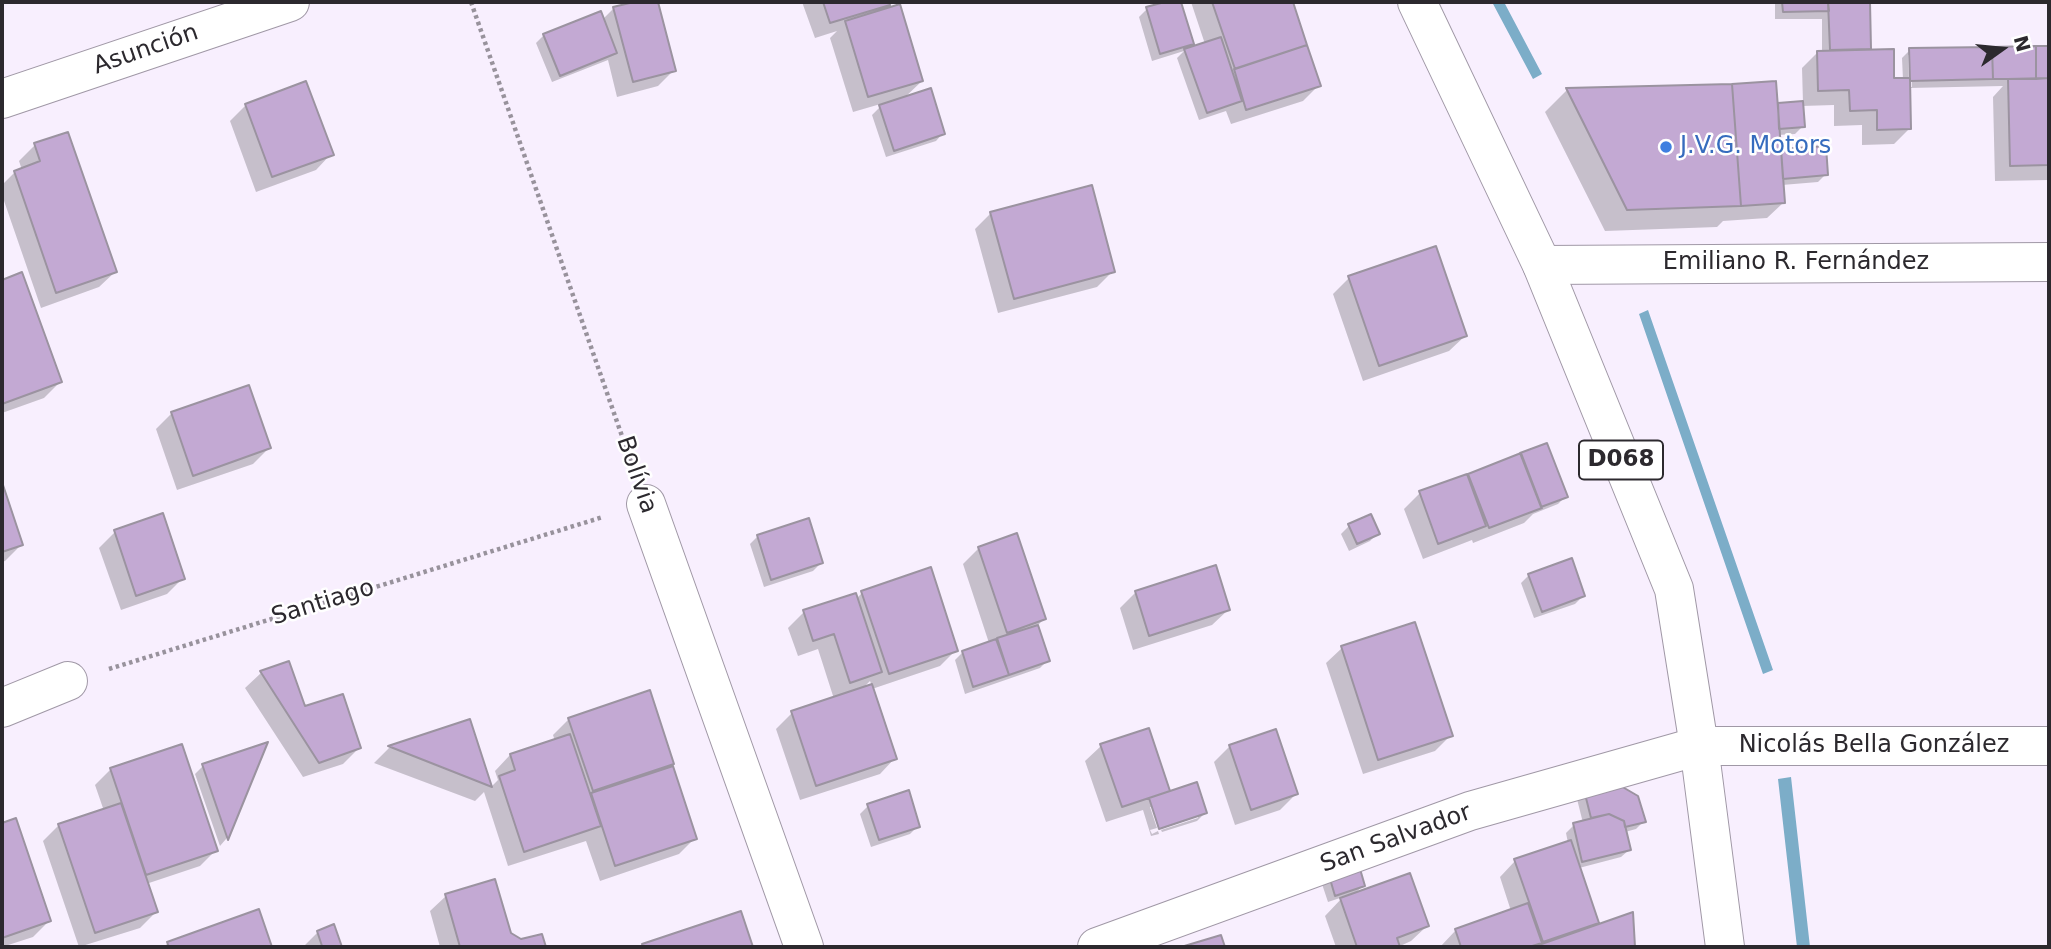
<!DOCTYPE html>
<html>
<head>
<meta charset="utf-8">
<style>
	body { margin:0 }
	#map { position:relative; width:2051px; height:949px; overflow:hidden; background:#f8effe; font-family:"DejaVu Sans",sans-serif }
	canvas { display:block }
	.frame { position:absolute; inset:0; border:4px solid #2c292e; pointer-events:none }
	.north { position:absolute; left:1967px; top:14px; width:70px; height:70px; -webkit-text-stroke:5px #fff; paint-order:stroke; rotate:75deg; font-size:19px; font-weight:700; line-height:28px; text-align:center; color:#2c292e }
	.north::after { content:''; display:block; margin:auto; width:24px; height:32px; background:#2c292e; clip-path:polygon(50% 0,100% 100%,50% 72%,0 100%) }
</style>
</head>
<body>
<div id="map">
<canvas width="2051" height="949"></canvas>
<div class="frame"></div>
<div class="north">N</div>
</div>
<script>
const ctx = document.querySelector('canvas').getContext('2d');
ctx.lineJoin = 'round';
function paint(path, color) {
  ctx.fillStyle = color;
  ctx.fill(path, 'evenodd');
}
function shape(rows) {
  const path = new Path2D();
  for (const r of rows) {
    path.moveTo(r[0], r[1]);
    for (let i = 2; i < r.length; i += 2) path.lineTo(r[i], r[i + 1]);
  }
  return path;
}
function strokePath(path, color, width, dash) {
  ctx.strokeStyle = color;
  ctx.lineWidth = width;
  ctx.lineCap = dash ? 'butt' : 'round';
  ctx.setLineDash(dash || []);
  ctx.stroke(path);
}
function drawText(font, color, halo, rows, align = 'center') {
  ctx.font = font + ' "DejaVu Sans",sans-serif';
  ctx.lineWidth = 5;
  ctx.setLineDash([]);
  ctx.textBaseline = 'middle';
  ctx.strokeStyle = halo;
  ctx.fillStyle = color;
  for (const [text, x, y, turn = 0] of rows) {
    ctx.save();
    ctx.translate(x, y);
    ctx.rotate((+turn || 0) * Math.PI / 180);
    ctx.textAlign = isNaN(turn) ? turn : align;
    if (halo) ctx.strokeText(text, 0, 0);
    ctx.fillText(text, 0, 0);
    ctx.restore();
  }
}
const water = shape([
	[1492,2,1504,2,1542,74,1533,79],
	[1648,310,1773,670,1763,674,1639,314],
	[1791,777,1810,947,1797,947,1778,779]
]);
const shadow = shape([
	[641,2,656,2,674,70,658,86,617,97,608,60,552,82,536,43,544,35,602,20,614,8],
	[802,2,887,2,888,5,882,12,922,81,902,100,943,133,936,141,886,157,872,115,884,103,853,112,830,38,837,31,815,38],
	[1171,2,1180,2,1192,43,1185,50,1205,44,1191,2,1291,2,1319,85,1303,101,1231,124,1226,111,1199,120,1177,58,1184,51,1152,61,1139,17,1147,9],
	[1775,2,1868,2,1869,51,1892,79,1903,80,1902,58,1910,50,2049,47,2049,180,1995,181,1993,97,2003,86,1909,88,1909,129,1894,144,1862,145,1862,125,1834,126,1834,105,1802,106,1803,126,1795,134,1778,135,1779,153,1826,174,1818,182,1782,185,1783,203,1767,218,1723,221,1717,227,1605,231,1545,112,1567,90,1732,85,1776,107,1778,105,1803,103,1802,68,1818,52,1822,52,1822,19,1775,19],
	[1908,55,1911,55,1912,87,1909,87],
	[246,105,331,154,316,170,256,192,230,121],
	[35,145,115,272,99,287,41,308,2,195,2,185,15,172,22,170,19,161],
	[990,214,1113,271,1097,287,998,313,975,229],
	[21,275,60,382,44,398,2,413,2,282],
	[1349,278,1465,336,1449,351,1363,381,1333,294],
	[172,413,269,448,253,464,177,490,156,429],
	[1546,445,1566,496,1558,504,1533,514,1524,523,1473,543,1472,540,1423,559,1404,509,1420,493],
	[2,487,21,545,5,561,2,562],
	[1349,526,1378,533,1370,541,1349,551,1341,534],
	[115,532,183,578,167,594,121,610,99,548],
	[758,536,821,563,813,571,764,587,750,544],
	[979,548,1044,619,1037,626,1048,660,1040,668,965,694,955,660,963,652,989,643,963,564],
	[1570,561,1583,596,1575,604,1534,618,1521,583,1528,576],
	[1136,592,1228,610,1212,625,1133,650,1120,608],
	[862,593,956,650,940,666,872,689,895,758,880,774,800,800,776,729,792,713,834,699,818,649,798,656,788,628,804,612,855,595,856,599],
	[870,681,872,686,862,689],
	[1342,648,1451,735,1435,751,1363,774,1326,663],
	[288,663,304,708,359,748,343,764,303,777,245,688,261,673],
	[649,692,695,838,679,854,600,881,586,841,508,866,484,792,475,801,374,763,389,748,469,721,491,787,498,780,495,771,510,755,555,741,553,735,569,719],
	[265,745,226,839,220,846,195,774,203,766],
	[1101,746,1168,791,1205,813,1197,821,1162,832,1161,830,1198,818,1198,815,1150,807,1157,828,1150,830,1152,834,1158,831,1159,834,1151,836,1143,810,1106,822,1085,761],
	[1230,746,1296,794,1280,810,1235,825,1214,762],
	[111,769,216,850,200,866,146,884,156,912,140,928,79,947,43,841,59,825,104,811,95,785],
	[1585,791,1644,821,1636,829,1625,832,1629,850,1621,857,1579,868,1597,922,1591,929,1631,915,1633,947,1440,947,1456,930,1511,911,1500,877,1515,861,1568,843,1566,833,1574,825,1583,823,1577,799],
	[868,806,918,826,910,834,871,847,860,814],
	[15,820,49,921,33,937,2,947,2,825],
	[1321,881,1363,886,1353,895,1427,926,1411,941,1398,947,1336,947,1325,916,1343,897,1328,902],
	[446,896,521,941,541,936,544,947,440,947,430,911],
	[258,911,271,947,164,947,168,943],
	[740,913,751,947,641,947,643,945],
	[333,927,340,947,303,947,318,932]
]);
const building = shape([
	[634,2,658,2,676,71,633,82,613,7,634,2],
	[823,2,889,2,890,5,830,23,823,2],
	[1165,2,1181,2,1194,44,1160,54,1146,7,1165,2],
	[1212,2,1293,2,1307,45,1235,69,1212,2],
	[1782,2,1828,2,1829,11,1783,12,1782,2],
	[1828,2,1870,2,1871,49,1830,50,1828,2],
	[900,4,923,81,868,97,845,21,900,4],
	[601,11,617,53,560,76,543,34,601,11],
	[1221,37,1242,101,1207,113,1184,49,1221,37],
	[1307,45,1321,86,1246,110,1234,69,1307,45],
	[2036,46,2036,79,1993,79,1992,47,2036,46],
	[2036,46,2049,46,2049,78,2036,79,2036,46],
	[1992,47,1993,79,1910,81,1909,48,1992,47],
	[1894,49,1894,78,1910,78,1911,129,1877,130,1877,110,1850,111,1849,90,1818,91,1817,51,1894,49],
	[2049,78,2049,165,2010,166,2008,79,2049,78],
	[306,81,334,155,272,177,245,104,306,81],
	[1776,81,1785,203,1741,206,1732,84,1776,81],
	[1732,84,1741,206,1627,210,1566,88,1732,84],
	[931,88,945,134,894,151,879,105,931,88],
	[1803,101,1805,127,1779,129,1778,103,1803,101],
	[68,132,117,272,56,293,14,171,40,161,34,143,68,132],
	[1826,146,1828,175,1783,179,1781,149,1826,146],
	[1092,185,1115,272,1014,299,990,212,1092,185],
	[1436,246,1467,336,1379,366,1348,276,1436,246],
	[22,272,62,382,2,404,2,280,22,272],
	[249,385,271,448,193,476,171,412,249,385],
	[1547,443,1568,497,1541,507,1520,453,1547,443],
	[1521,453,1542,508,1489,528,1468,474,1521,453],
	[1467,474,1486,526,1438,544,1419,491,1467,474],
	[2,482,23,545,2,552,2,482],
	[163,513,185,579,136,596,114,530,163,513],
	[1371,514,1380,534,1357,544,1348,524,1371,514],
	[809,518,823,563,771,580,757,535,809,518],
	[1017,533,1046,619,1007,633,978,547,1017,533],
	[1572,558,1585,596,1542,612,1528,574,1572,558],
	[1216,565,1230,610,1149,636,1135,591,1216,565],
	[931,567,958,651,889,674,861,591,931,567],
	[856,593,882,672,850,683,834,634,813,641,803,610,856,593],
	[1415,622,1453,736,1378,760,1341,646,1415,622],
	[1038,625,1050,661,1009,675,997,638,1038,625],
	[996,639,1009,675,973,687,962,651,996,639],
	[289,661,305,706,343,694,361,748,319,763,260,671,289,661],
	[872,684,897,759,816,786,791,711,872,684],
	[650,690,674,764,593,791,568,718,650,690],
	[470,719,492,787,388,746,470,719],
	[1149,728,1170,791,1122,807,1100,744,1149,728],
	[1276,729,1298,794,1251,810,1229,745,1276,729],
	[570,734,601,826,524,852,499,776,515,770,510,754,570,734],
	[268,742,228,840,202,764,268,742],
	[182,744,218,851,146,875,110,768,182,744],
	[673,766,697,839,615,866,591,793,673,766],
	[1197,782,1207,813,1159,829,1149,798,1197,782],
	[1614,782,1638,796,1646,822,1625,827,1624,821,1609,814,1591,818,1584,790,1614,782],
	[909,790,920,827,879,840,867,804,909,790],
	[121,803,158,912,95,933,58,824,121,803],
	[1609,814,1624,821,1631,850,1582,862,1573,823,1609,814],
	[16,818,51,921,2,938,2,823,16,818],
	[1571,840,1599,923,1543,942,1514,859,1571,840],
	[1358,862,1365,886,1335,896,1328,872,1358,862],
	[1410,873,1429,926,1397,938,1400,947,1357,947,1340,898,1410,873],
	[495,879,511,933,521,939,542,934,546,947,460,947,445,894,495,879],
	[1528,903,1542,943,1529,947,1461,947,1455,929,1528,903],
	[259,909,272,947,169,947,167,942,259,909],
	[741,911,753,947,643,947,642,944,741,911],
	[1633,912,1635,947,1533,947,1633,912],
	[334,924,342,947,317,947,322,946,317,931,334,924],
	[1221,935,1225,947,1181,947,1221,935]
]);
const path = shape([
	[471,2,631,462],
	[109,669,603,517]
]);
const minor = shape([
	[2,99,290,2],
	[1542,265,2049,262],
	[646,504,804,947],
	[2,708,68,681],
	[1097,947,1470,811,1699,746,2049,746]
]);
const major = shape([
	[1417,2,1542,265,1674,589,1699,746,1725,947]
]);
const markers = [
	[1666,147,7,"#3f7fe0"]
];
const shields = [
	[1621,460,84]
];
const shieldNames = [
	["D068",1621,460]
];
const streetNames = [
	["Asunción",146,50,-19],
	["Emiliano R. Fernández",1796,263],
	["Bolívia",636,475,71],
	["Santiago",323,603,-17],
	["Nicolás Bella González",1874,746],
	["San Salvador",1396,839,-20]
];
const shopNames = [
	["J.V.G. Motors",1680,147]
];
paint(water, '#7cadc8');
paint(shadow, '#0003');
paint(building, '#c3a9d3');
strokePath(building, '#9b93a0', 2);
strokePath(minor, '#a098a6', 40);
strokePath(major, '#a098a6', 40);
strokePath(path, '#98929c', 4.5, [3.5, 3.5]);
strokePath(minor, '#fff', 38);
strokePath(major, '#fff', 38);
for (const [x, y, r, color] of markers) {
  const dot = new Path2D();
  dot.arc(x, y, r, 0, 2 * Math.PI);
  ctx.fillStyle = color;
  ctx.fill(dot);
  strokePath(dot, '#fff', 2.5);
}
for (const [x, y, w] of shields) {
  const box = new Path2D();
  box.roundRect(x - w / 2, y - 19.5, w, 39, 5);
  ctx.fillStyle = '#fff';
  ctx.fill(box);
  strokePath(box, '#2c292e', 2);
}
drawText('bold 23px', '#2c292e', null, shieldNames);
drawText('24px', '#2c292e', '#fff', streetNames);
drawText('24px', '#366cbe', '#fff', shopNames, 'left');
</script>
</body>
</html>
